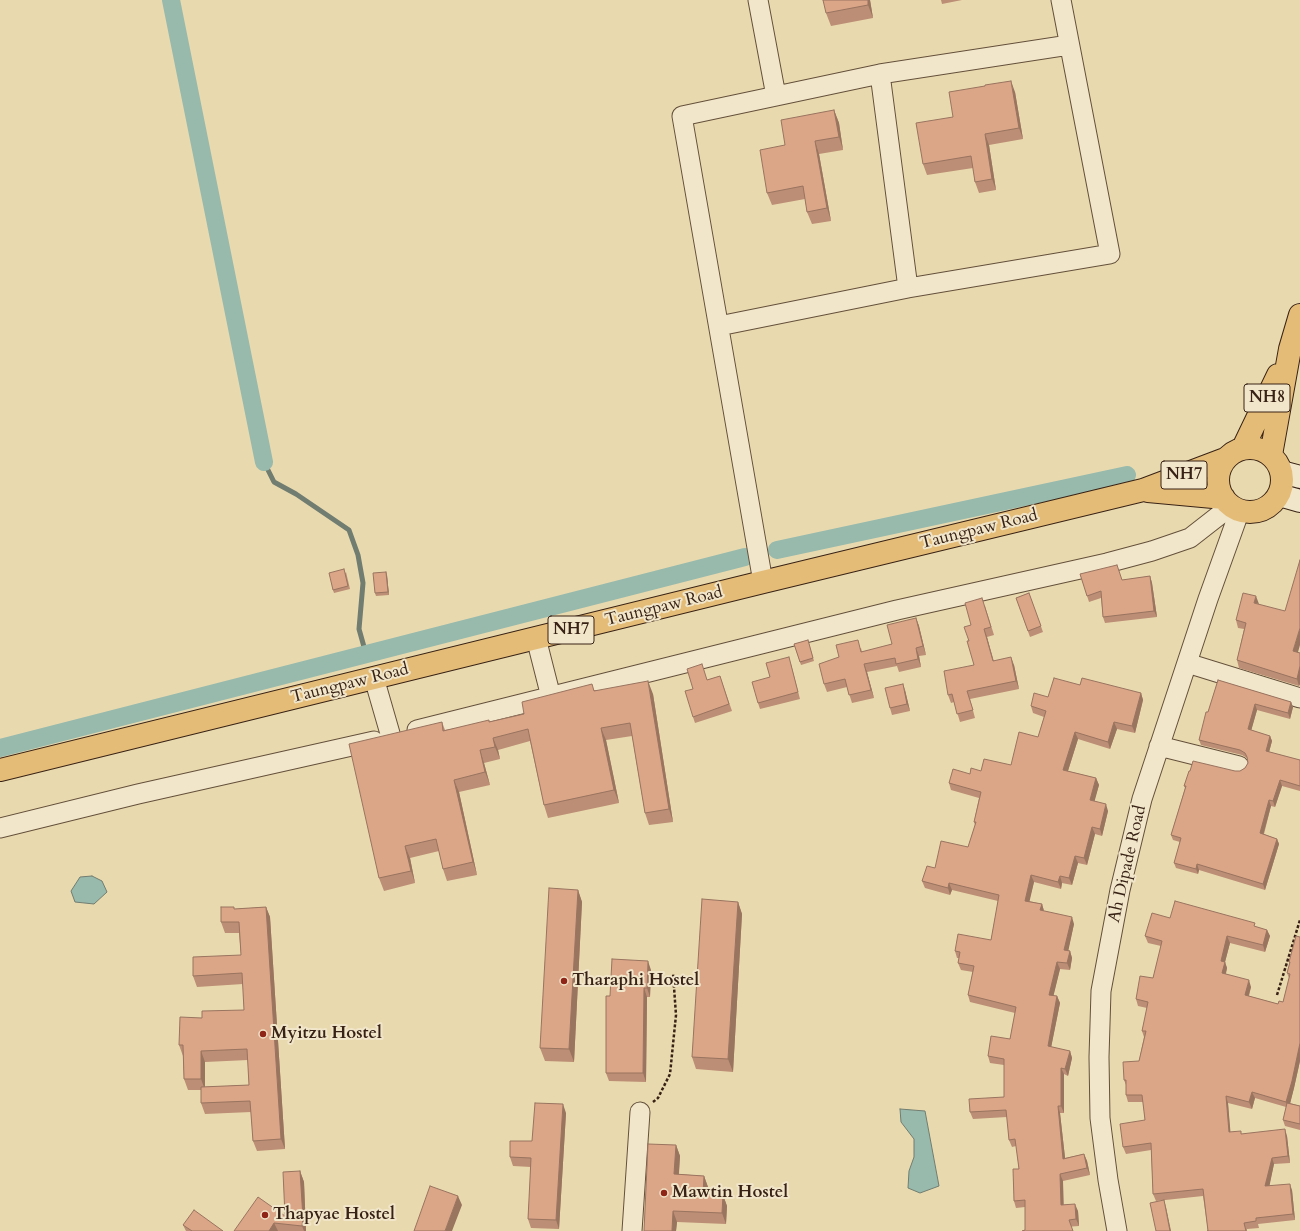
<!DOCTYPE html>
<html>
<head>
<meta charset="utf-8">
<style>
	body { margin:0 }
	canvas { display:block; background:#e9d9ae }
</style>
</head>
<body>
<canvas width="1300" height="1231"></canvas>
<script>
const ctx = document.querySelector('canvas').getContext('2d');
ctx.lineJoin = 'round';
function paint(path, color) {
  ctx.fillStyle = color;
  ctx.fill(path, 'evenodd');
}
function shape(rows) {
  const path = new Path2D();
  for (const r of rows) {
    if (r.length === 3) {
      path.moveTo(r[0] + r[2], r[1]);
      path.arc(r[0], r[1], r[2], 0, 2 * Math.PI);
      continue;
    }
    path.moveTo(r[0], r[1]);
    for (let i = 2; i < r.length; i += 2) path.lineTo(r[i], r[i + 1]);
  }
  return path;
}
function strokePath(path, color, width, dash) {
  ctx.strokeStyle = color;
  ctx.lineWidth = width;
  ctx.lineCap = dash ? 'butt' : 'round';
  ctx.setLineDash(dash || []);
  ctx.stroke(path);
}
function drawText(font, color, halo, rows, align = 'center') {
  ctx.font = font + ' Cardo,serif';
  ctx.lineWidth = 4;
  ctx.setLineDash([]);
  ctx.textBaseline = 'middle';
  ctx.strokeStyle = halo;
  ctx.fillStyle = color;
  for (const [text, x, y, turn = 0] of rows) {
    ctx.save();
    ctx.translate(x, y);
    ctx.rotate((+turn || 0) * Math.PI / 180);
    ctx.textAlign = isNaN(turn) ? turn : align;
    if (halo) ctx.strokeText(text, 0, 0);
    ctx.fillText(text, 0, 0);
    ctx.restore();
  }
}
const water = shape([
	[92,876,102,881,107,892,94,904,75,902,71,891,80,877,92,876],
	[900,1109,925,1111,939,1186,920,1193,908,1188,909,1171,914,1157,914,1139,901,1122,900,1109]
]);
const stream = shape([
	[264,462,274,482,296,494,349,530,358,555,363,583,359,629,366,654]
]);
const canal = shape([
	[171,0,264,462],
	[777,550,1127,475],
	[0,748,745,557]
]);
const path = shape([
	[1277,995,1300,920],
	[653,1102,658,1098,670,1074,676,1015,673,973]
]);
const minor = shape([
	[758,0,776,96],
	[880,74,908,288],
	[719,326,908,288,1110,254,1061,0],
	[763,582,682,116,880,74,1069,45],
	[536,638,551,697],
	[1187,663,1300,698],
	[374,678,391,737],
	[417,730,897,610,1107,563,1152,551,1190,538,1231,506],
	[1159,746,1239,766],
	[0,828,138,794,374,741],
	[632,1231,640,1112],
	[1117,1231,1108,1180,1100,1118,1099,1057,1101,991,1120,890,1142,799,1208,599,1240,510]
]);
const secondary = shape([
	[1282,472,1300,477],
	[1279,495,1300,501]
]);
const trunk = shape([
	[1243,448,1278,375],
	[1250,480,32],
	[1271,455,1290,349,1300,315],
	[1148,491,1224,498],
	[0,770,763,582,1143,490,1225,459]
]);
const wall = shape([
	[870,0,873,18,831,26,826,13],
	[941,0,962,0,942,4],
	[985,86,1015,92,1023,139,989,145,996,190,979,193,975,182,973,168,927,175,923,164,953,117],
	[834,110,839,123,843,150,819,154,831,221,812,224,807,212,805,199,772,205,767,193,785,145],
	[346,572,350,589,334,593,333,590],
	[386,572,387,575,389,595,376,596,375,593],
	[1080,574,1123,580,1150,576,1152,583,1157,617,1105,623,1103,617,1101,598,1089,602],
	[1029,593,1043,632,1030,637,1016,598],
	[1259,604,1298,652,1300,653,1300,684,1299,686,1239,668,1237,660,1244,629,1238,628,1236,620],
	[985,606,994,635,987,637,993,661,1014,665,1019,689,970,699,975,718,960,722,954,702,951,703,948,695,974,665,969,641,971,625],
	[916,618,919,626,926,655,919,656,921,667,899,672,897,666,867,672,874,698,852,703,847,687,827,692,824,684,839,657,861,648,862,652,892,644],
	[808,640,814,661,801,665,794,644],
	[791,664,800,699,760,709,758,703,770,677],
	[720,676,732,711,695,723,693,717,693,689,707,680],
	[1218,680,1291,702,1293,707,1290,719,1257,710,1251,730,1270,736,1272,741,1269,752,1300,760,1300,791,1282,786,1275,807,1271,806,1264,834,1277,839,1279,844,1265,890,1199,870,1198,874,1176,868,1174,863,1180,842,1173,840,1171,835,1185,788,1184,786,1190,771,1240,771,1245,768,1248,763,1247,758,1242,755,1201,745,1199,740,1208,712],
	[1080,685,1141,693,1143,700,1135,733,1117,729,1110,749,1078,739,1068,771,1096,778,1099,785,1094,801,1108,811,1102,836,1095,834,1087,865,1078,863,1072,885,1062,883,1061,889,1034,882,1029,901,1042,904,1044,911,1074,924,1068,950,1070,951,1072,958,1070,970,1060,969,1053,996,1057,996,1060,1003,1051,1047,1070,1051,1072,1058,1068,1076,1064,1074,1064,1113,1060,1113,1065,1158,1084,1154,1087,1161,1090,1175,1063,1181,1063,1205,1078,1211,1079,1226,1025,1230,1025,1207,1016,1208,1014,1201,1019,1169,1016,1146,1012,1147,1009,1140,1007,1117,973,1119,970,1112,1004,1097,1004,1065,990,1063,988,1056,1010,1039,1015,1013,970,1002,968,995,973,972,961,970,958,963,959,958,957,958,955,951,991,940,998,901,952,890,950,895,925,888,922,881,935,868,968,847,975,825,974,822,979,798,951,790,949,783,970,774,981,771,1011,765,1038,737,1044,717,1033,713,1031,706,1048,697],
	[594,690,653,694,673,822,649,825,645,813,632,736,606,740,619,803,548,818,544,805,530,741,498,750,500,759,484,763,490,785,459,792,477,875,447,881,443,869,439,851,410,858,415,883,384,891,379,878,442,722,445,730,490,722,524,714],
	[905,690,910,711,892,715,890,708],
	[578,890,582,902,574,1062,545,1061,540,1048],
	[738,902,742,914,733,1072,696,1069,692,1057],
	[266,907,270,917,285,1149,257,1151,253,1141,251,1112,205,1114,201,1103,201,1090,188,1090,184,1079,183,1056,179,1045,202,1018,244,1010,243,984,197,987,193,976,241,955,239,933,225,933,221,922,234,909],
	[248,1060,249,1085,205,1087,205,1062],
	[1170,918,1256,927,1267,930,1270,936,1265,952,1230,943,1225,962,1227,968,1226,974,1251,987,1249,996,1278,1004,1283,1002,1289,978,1287,973,1290,964,1289,962,1300,937,1300,1061,1294,1088,1290,1103,1300,1106,1300,1130,1285,1126,1283,1120,1286,1107,1255,1098,1252,1109,1228,1103,1230,1132,1242,1134,1287,1136,1290,1163,1274,1164,1269,1186,1292,1190,1295,1220,1258,1224,1259,1228,1247,1229,1247,1231,1207,1231,1208,1231,1203,1196,1156,1201,1153,1194,1151,1150,1126,1154,1123,1147,1145,1120,1143,1102,1128,1102,1126,1095,1126,1085,1124,1080,1139,1061,1144,1037,1142,1031,1147,1008,1138,1006,1136,999,1153,978,1161,946,1148,943,1145,936],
	[651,970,650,997,647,997,646,1082,609,1081,606,1073,610,996],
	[566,1113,559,1229,531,1228,528,1219,531,1167,513,1166,510,1157,532,1141],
	[676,1145,680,1156,679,1174,704,1176,708,1187,708,1195,723,1195,727,1206,726,1224,677,1222,676,1231,644,1231],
	[300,1171,304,1182,306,1231,234,1231,285,1216],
	[183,1225,223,1231,186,1231]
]);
const shadedWall = shape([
	[868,0,870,0,873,18,868,5],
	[1011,81,1015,92,1023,139,1019,128],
	[834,110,839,123,843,150,839,137],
	[985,134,989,145,996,190,992,179],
	[815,141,819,154,831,221,827,208],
	[386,572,387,575,389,595,388,592],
	[1150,576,1152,583,1157,617,1154,611],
	[1256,596,1259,604,1254,603],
	[916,618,919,626,926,655,923,646],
	[1300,628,1300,645,1296,659,1293,651],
	[984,629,987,637,996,669,993,661],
	[916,648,919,656,921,667,918,659],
	[1011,657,1014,665,1019,689,1016,681],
	[864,664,867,672,874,698,871,690],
	[1300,666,1300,684,1299,686,1297,679],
	[648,681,653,694,673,822,669,809],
	[903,684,905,690,910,711,907,704],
	[1141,693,1143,700,1135,733,1132,726],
	[1291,702,1293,707,1290,719,1288,713],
	[1255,704,1257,710,1250,735,1248,729],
	[1114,722,1117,729,1110,749,1108,742],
	[601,728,606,740,619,803,614,790],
	[1075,732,1078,739,1066,777,1063,770],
	[1270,736,1272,741,1268,756,1266,751],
	[493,738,498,750,500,759,495,747],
	[480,750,484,763,490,785,485,772],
	[1096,778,1099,785,1093,807,1090,800],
	[454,780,459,792,477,875,473,862],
	[1280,780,1282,786,1275,807,1273,801],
	[1269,800,1271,806,1262,839,1260,833],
	[1106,804,1108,811,1102,836,1100,829],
	[1092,827,1095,834,1087,865,1084,858],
	[1277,839,1279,844,1265,890,1263,884],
	[405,846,410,858,415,883,411,871],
	[1075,856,1078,863,1072,885,1069,878],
	[1197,864,1199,870,1198,874,1196,869],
	[1031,875,1034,882,1028,908,1025,901],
	[1060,876,1062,883,1061,889,1058,882],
	[949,883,952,890,950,895,948,888],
	[578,890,582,902,574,1062,569,1049],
	[738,902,742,914,733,1072,728,1059],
	[1042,904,1044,911,1040,910],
	[266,907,270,917,285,1149,281,1139],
	[1072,917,1074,924,1067,957,1064,950],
	[1267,930,1270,936,1265,952,1263,945],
	[1227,936,1230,943,1225,962,1227,968,1224,980,1222,973,1221,961],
	[1070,951,1072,958,1070,970,1067,963],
	[648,961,651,970,650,997,647,988],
	[1057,962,1060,969,1052,1002,1049,995],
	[1249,980,1251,987,1247,1001,1245,995],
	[644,988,647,997,646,1082,643,1073],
	[1057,996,1060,1003,1050,1053,1048,1046],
	[1300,1043,1300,1061,1294,1088,1289,1108,1286,1102],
	[201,1051,205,1062,205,1090,201,1079],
	[1070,1051,1072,1058,1068,1076,1065,1069],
	[1061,1068,1064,1074,1064,1113,1061,1106],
	[1252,1092,1255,1098,1252,1109,1249,1102],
	[1226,1096,1228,1103,1231,1138,1229,1132],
	[563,1104,566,1113,559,1229,556,1220],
	[1058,1106,1060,1113,1066,1166,1063,1159],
	[1285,1129,1287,1136,1290,1163,1288,1156],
	[676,1145,680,1156,678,1185,674,1174],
	[1084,1154,1087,1161,1090,1175,1087,1168],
	[1272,1158,1274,1164,1268,1193,1265,1186],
	[300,1171,304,1182,306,1231,304,1231,302,1226],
	[1060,1174,1063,1181,1064,1212,1061,1205],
	[704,1176,708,1187,707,1205,703,1194],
	[1290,1184,1292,1190,1295,1220,1293,1214],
	[723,1195,727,1206,726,1224,722,1213],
	[458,1196,462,1205,452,1231,445,1231],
	[1164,1200,1166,1207,1171,1231,1170,1231],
	[1075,1204,1078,1211,1079,1226,1076,1219],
	[673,1211,677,1222,676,1231,672,1231],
	[274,1223,278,1231,269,1231]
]);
const building = shape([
	[823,0,868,0,868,5,826,13,823,0],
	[1011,81,1019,128,985,134,992,179,975,182,971,156,923,164,916,123,953,117,949,92,985,86,985,85,1011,81],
	[834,110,839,137,815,141,827,208,807,212,803,186,767,193,760,150,785,145,781,120,834,110],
	[1300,560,1300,628,1293,651,1300,653,1300,666,1297,679,1237,660,1246,623,1236,620,1243,593,1256,596,1254,603,1285,611,1300,560],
	[1117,565,1122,580,1150,576,1154,611,1103,617,1101,591,1087,596,1080,574,1117,565],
	[344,569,348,586,333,590,329,573,344,569],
	[386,572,388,592,375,593,373,573,386,572],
	[1029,593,1041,626,1028,631,1016,598,1029,593],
	[982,598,991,627,984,629,993,661,1011,657,1016,681,967,691,973,710,957,714,952,694,948,695,944,671,974,665,967,641,969,641,964,627,971,625,965,603,982,598],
	[916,618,923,646,916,648,918,659,896,664,895,658,864,664,871,690,849,695,845,679,824,684,819,664,839,657,836,645,858,640,861,652,892,644,887,625,916,618],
	[808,640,813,658,800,662,794,644,808,640],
	[789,657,798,692,758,703,752,682,770,677,766,663,789,657],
	[702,664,707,680,720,676,729,704,693,717,685,691,693,689,687,669,702,664],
	[1054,678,1080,685,1082,678,1141,693,1132,726,1114,722,1108,742,1075,732,1063,770,1096,778,1090,800,1106,804,1100,829,1092,827,1084,858,1075,856,1069,878,1060,876,1058,882,1031,875,1025,901,1042,904,1040,910,1072,917,1064,950,1070,951,1067,963,1057,962,1049,995,1057,996,1048,1046,1070,1051,1065,1069,1061,1068,1061,1106,1058,1106,1063,1159,1084,1154,1087,1168,1060,1174,1061,1205,1075,1204,1076,1219,1069,1220,1073,1231,1022,1231,1025,1230,1025,1200,1014,1201,1013,1169,1019,1169,1015,1139,1009,1140,1006,1110,970,1112,969,1099,1004,1097,1004,1059,988,1056,991,1036,1010,1039,1016,1007,968,995,974,966,958,963,960,952,955,951,958,934,991,940,999,895,949,883,948,888,922,881,927,866,935,868,941,841,968,847,976,822,974,822,981,792,949,783,953,769,970,774,971,768,981,771,984,759,1011,765,1019,732,1038,737,1046,711,1031,706,1034,693,1048,697,1054,678],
	[1218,680,1291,702,1288,713,1255,704,1248,729,1270,736,1266,751,1300,760,1300,786,1280,780,1273,801,1269,800,1260,833,1277,839,1263,884,1197,864,1196,869,1174,863,1181,838,1171,835,1186,786,1184,786,1189,771,1190,771,1193,761,1235,771,1240,771,1245,768,1248,763,1247,757,1245,753,1240,750,1199,740,1206,712,1208,712,1218,680],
	[648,681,669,809,645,813,630,723,601,728,614,790,544,805,528,729,493,738,495,747,480,750,485,772,454,780,473,862,443,869,436,839,405,846,411,871,379,878,349,744,442,722,443,731,489,720,489,722,524,714,522,702,592,684,594,691,648,681],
	[903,684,907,704,890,708,885,688,903,684],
	[549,888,578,890,569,1049,540,1048,549,888],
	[702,899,738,902,728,1059,692,1057,702,899],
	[1175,901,1255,923,1254,926,1267,930,1263,945,1227,936,1221,961,1225,962,1222,973,1249,980,1245,995,1278,1004,1279,1001,1283,1002,1290,974,1287,973,1290,962,1289,962,1296,936,1300,937,1300,1043,1292,1081,1286,1102,1252,1092,1249,1102,1226,1096,1229,1132,1241,1131,1241,1134,1285,1129,1288,1156,1272,1158,1265,1186,1290,1184,1293,1214,1256,1218,1256,1221,1244,1223,1246,1231,1207,1231,1208,1231,1203,1189,1153,1194,1151,1143,1123,1147,1120,1124,1145,1120,1142,1095,1126,1095,1126,1080,1124,1080,1123,1062,1139,1061,1146,1031,1142,1031,1148,1002,1136,999,1140,976,1153,978,1162,941,1145,936,1152,913,1170,918,1175,901],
	[221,907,234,907,234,909,266,907,281,1139,253,1141,250,1101,201,1103,201,1087,249,1085,247,1049,201,1051,201,1079,184,1079,183,1045,179,1045,180,1017,202,1018,202,1011,244,1010,242,973,193,976,193,957,241,955,239,922,221,922,221,907],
	[612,959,648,961,647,988,644,988,643,1073,606,1073,606,996,610,996,612,959],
	[535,1103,563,1104,556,1220,528,1219,531,1158,510,1157,510,1141,532,1141,535,1103],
	[1287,1103,1300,1106,1300,1124,1283,1120,1287,1103],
	[648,1144,676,1145,674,1174,704,1176,703,1194,723,1195,722,1213,673,1211,672,1231,644,1231,648,1144],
	[300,1171,303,1218,302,1226,274,1223,269,1231,234,1231,258,1197,285,1216,283,1172,300,1171],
	[430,1186,458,1196,445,1231,414,1231,430,1186],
	[1164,1200,1170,1231,1156,1231,1150,1203,1164,1200],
	[194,1210,223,1231,192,1231,183,1225,194,1210]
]);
const markers = [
	[564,981,4,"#8f2418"],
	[263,1034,4,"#8f2418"],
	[664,1193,4,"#8f2418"],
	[265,1215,4,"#8f2418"]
];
const shields = [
	[1267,398,46],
	[1184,475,46],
	[571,630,46]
];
const shieldNames = [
	["NH8",1267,398],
	["NH7",1184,475],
	["NH7",571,630]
];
const streetNames = [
	["Taungpaw Road",979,530,-14],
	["Taungpaw Road",664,607,-14],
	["Taungpaw Road",350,684,-14],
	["Ah Dipade Road",1128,864,-77]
];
const poiNames = [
	["Tharaphi Hostel",572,981],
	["Myitzu Hostel",271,1034],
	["Mawtin Hostel",672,1193],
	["Thapyae Hostel",273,1215]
];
paint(water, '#97baad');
strokePath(water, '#717d70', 1);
strokePath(stream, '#717d70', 5);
strokePath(canal, '#97baad', 18);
strokePath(minor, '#64503b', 21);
strokePath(secondary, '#382215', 24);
strokePath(trunk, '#382215', 24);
strokePath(path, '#382215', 2.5, [3, 2]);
strokePath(minor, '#f1e6ca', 19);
strokePath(secondary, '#f1e6ca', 22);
strokePath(trunk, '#e4bc77', 22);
paint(wall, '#bc8e75');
paint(shadedWall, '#99745f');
paint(building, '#dba588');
strokePath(building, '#99745f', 1);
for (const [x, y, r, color] of markers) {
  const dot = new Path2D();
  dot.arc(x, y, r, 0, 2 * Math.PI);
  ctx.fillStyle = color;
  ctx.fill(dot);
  strokePath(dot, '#f1e6ca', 1.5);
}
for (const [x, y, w] of shields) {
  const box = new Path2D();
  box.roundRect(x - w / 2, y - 14, w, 28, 3);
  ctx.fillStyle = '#f1e6ca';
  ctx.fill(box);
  strokePath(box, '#382215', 1);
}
drawText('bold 16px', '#382215', null, shieldNames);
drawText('17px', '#382215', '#f1e6ca', streetNames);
drawText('bold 17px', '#382215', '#f1e6ca', poiNames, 'left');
</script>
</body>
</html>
